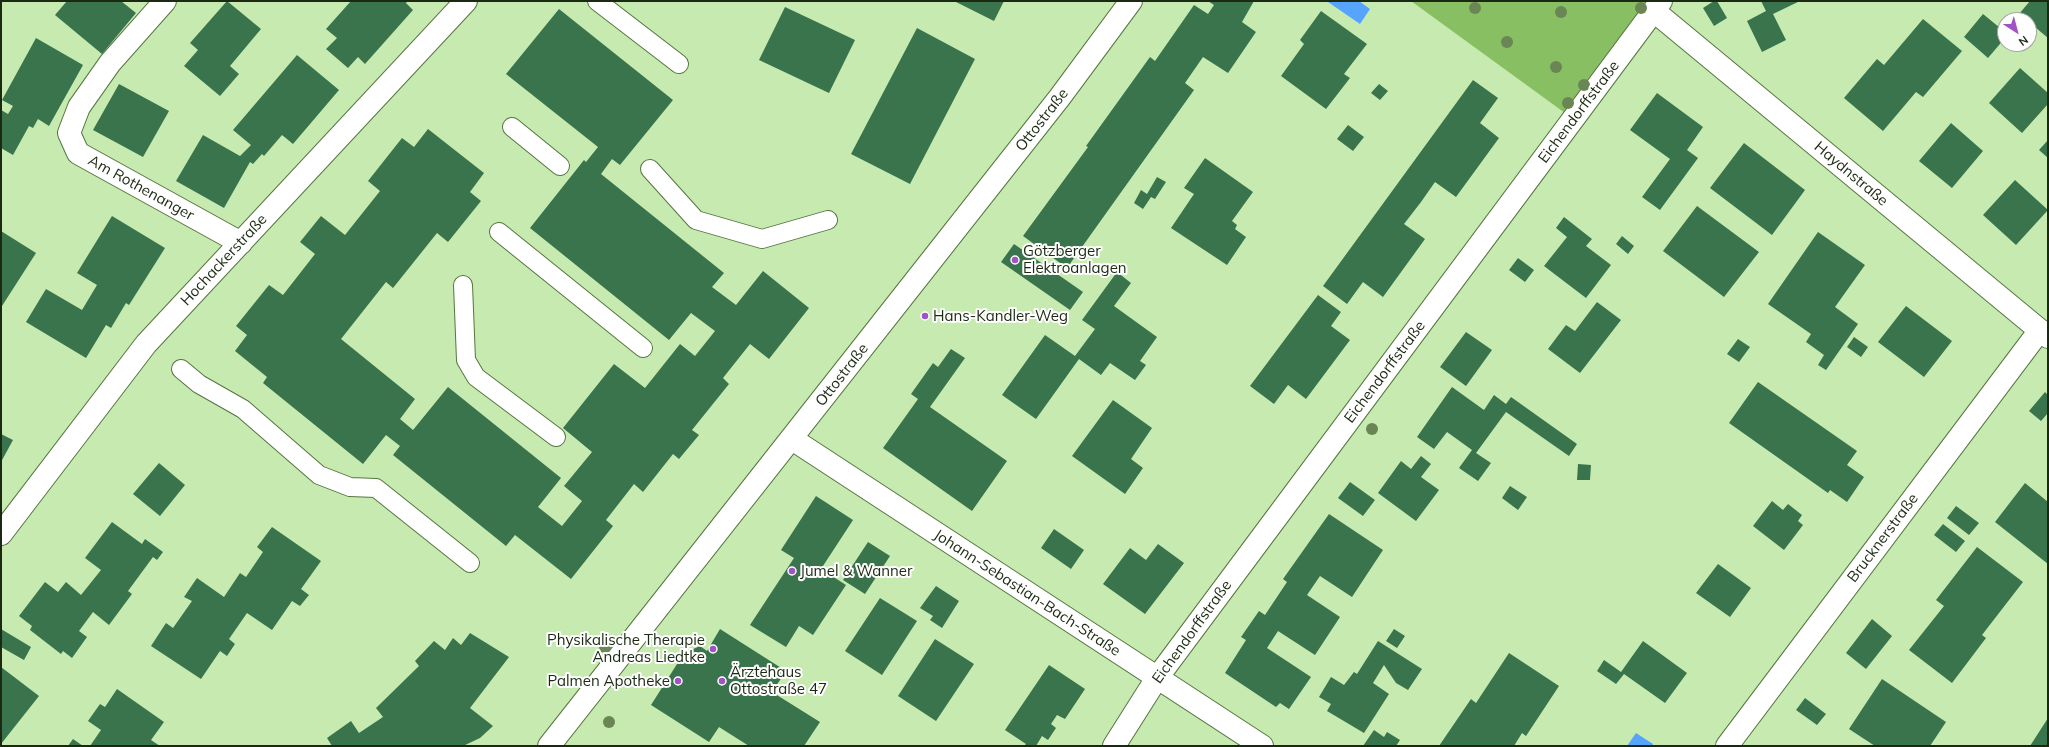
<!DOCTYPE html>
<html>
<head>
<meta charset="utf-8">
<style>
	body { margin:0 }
	#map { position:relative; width:2049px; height:747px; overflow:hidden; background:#c6eaaf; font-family:Mulish,sans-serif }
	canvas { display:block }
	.frame { position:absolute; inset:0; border:2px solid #1b2912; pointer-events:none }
	.north { position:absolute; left:1997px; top:12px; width:40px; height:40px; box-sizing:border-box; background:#fefefe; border:1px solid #a3a9a0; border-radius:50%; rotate:144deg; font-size:11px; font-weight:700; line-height:16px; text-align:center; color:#1b2912 }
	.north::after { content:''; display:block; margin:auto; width:14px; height:18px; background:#a053c5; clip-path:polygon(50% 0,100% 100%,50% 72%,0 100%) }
</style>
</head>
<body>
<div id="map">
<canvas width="2049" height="747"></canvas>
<div class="frame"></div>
<div class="north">N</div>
</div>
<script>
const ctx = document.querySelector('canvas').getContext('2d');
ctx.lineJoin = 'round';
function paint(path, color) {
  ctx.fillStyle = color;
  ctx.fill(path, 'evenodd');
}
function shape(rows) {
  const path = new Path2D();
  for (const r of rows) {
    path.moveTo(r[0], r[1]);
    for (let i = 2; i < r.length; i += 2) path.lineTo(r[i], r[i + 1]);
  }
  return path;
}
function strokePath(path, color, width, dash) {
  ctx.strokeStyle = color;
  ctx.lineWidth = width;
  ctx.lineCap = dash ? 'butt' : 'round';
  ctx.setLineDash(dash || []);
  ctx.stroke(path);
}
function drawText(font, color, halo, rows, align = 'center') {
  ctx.font = font + ' Mulish,sans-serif';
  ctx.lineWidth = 4;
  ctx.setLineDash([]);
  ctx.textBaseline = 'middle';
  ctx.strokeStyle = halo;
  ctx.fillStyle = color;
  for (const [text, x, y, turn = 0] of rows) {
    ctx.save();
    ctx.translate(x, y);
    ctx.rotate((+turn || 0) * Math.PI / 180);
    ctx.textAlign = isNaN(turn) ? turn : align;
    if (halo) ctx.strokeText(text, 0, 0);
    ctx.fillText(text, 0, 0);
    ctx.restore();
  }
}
const green = shape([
	[1411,1,1647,1,1565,113]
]);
const water = shape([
	[1359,1,1370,9,1360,24,1328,2],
	[1636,733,1653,744,1652,746,1627,746]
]);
const building = shape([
	[67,1,121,1,136,13,102,54,55,15],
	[227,1,261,29,230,66,239,74,220,96,184,66,198,50,190,43],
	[351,1,407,1,406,3,413,10,365,64,358,57,348,68,326,49,337,38,326,29],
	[954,1,1004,1,994,21],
	[1208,1,1254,1,1242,22,1256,32,1228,73,1203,57,1185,83,1194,90,1067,268,1023,236,1088,147,1086,146,1150,57,1155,61,1194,5,1208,14,1214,5],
	[1714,1,1717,1,1727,18,1714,26,1703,8],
	[1761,1,1800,1,1773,14,1786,40,1762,52,1747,21,1766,11],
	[2030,1,2048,1,2048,38,2029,22,2029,20,2019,14],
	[785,7,855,40,829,93,759,60],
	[559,9,673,100,620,165,612,159,601,174,724,273,712,287,736,305,763,271,809,308,769,359,750,344,723,378,729,384,692,430,699,435,679,459,673,454,643,492,634,484,606,520,613,526,571,579,515,535,506,546,393,455,400,446,386,435,363,464,263,383,267,377,235,351,247,335,236,326,269,285,283,295,315,254,300,242,321,216,345,235,380,191,368,181,402,138,414,147,428,129,484,173,470,192,481,201,448,242,437,233,393,288,386,282,341,339,415,399,400,419,413,430,448,387,561,478,538,507,562,526,582,501,564,486,592,452,563,428,614,364,645,388,680,344,695,356,715,331,691,313,669,340,530,228,584,160,586,162,598,147,506,74],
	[1321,11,1367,44,1344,74,1350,78,1326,109,1281,76,1304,44,1300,40],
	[1983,14,2005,32,2005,38,1988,58,1964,37],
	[1923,19,1962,51,1923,97,1916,92,1883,131,1844,98,1877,59,1884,65],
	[917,28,975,59,910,184,851,154],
	[36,38,83,65,49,126,38,119,33,128,29,126,13,155,1,148,1,110,8,114,13,106,2,100],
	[297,55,339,90,293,144,282,135,264,156,262,154,253,164,250,162,224,208,176,181,203,135,240,156,251,145,233,130],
	[2020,68,2048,93,2048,104,2022,133,1989,103],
	[1473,80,1498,98,1480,123,1499,138,1456,197,1435,182,1421,202,1404,224,1425,239,1383,297,1363,282,1347,304,1323,286],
	[119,84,169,111,143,157,93,130],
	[1379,84,1388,91,1380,100,1371,93],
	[1657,93,1703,127,1687,150,1698,158,1660,210,1642,197,1670,159,1630,130],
	[1951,123,1983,151,1952,188,1919,161],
	[1348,125,1364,137,1353,151,1337,139],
	[2048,140,2048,158,2039,150],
	[1744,143,1805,190,1772,235,1710,188],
	[1205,158,1253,192,1232,221,1237,225,1235,229,1246,237,1227,265,1171,228,1194,194,1184,188],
	[1157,177,1166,182,1155,199,1151,197,1143,209,1134,203,1141,190,1147,194],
	[2015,180,2048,210,2016,245,1983,215],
	[1697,206,1759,252,1724,297,1663,251],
	[112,216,165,248,129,305,126,303,111,328,106,325,86,358,26,322,46,289,82,310,97,285,77,273],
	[1564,217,1592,239,1586,246,1611,265,1586,298,1544,266,1567,237,1556,228],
	[1,231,36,253,2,306,1,305],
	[1818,232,1865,265,1835,307,1858,324,1826,370,1818,365,1824,355,1806,342,1811,334,1768,304],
	[1622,236,1634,246,1628,254,1616,244],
	[1014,244,1083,292,1070,310,1001,262],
	[1518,258,1534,270,1525,282,1509,270],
	[1117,272,1131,283,1114,306,1157,337,1140,361,1146,365,1135,380,1110,363,1101,375,1079,359,1036,419,1002,395,1045,335,1075,356,1095,329,1082,320],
	[1318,295,1341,312,1331,326,1350,340,1306,399,1288,385,1274,404,1250,386],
	[1597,302,1621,320,1580,373,1548,349,1566,325,1575,331],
	[1906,306,1952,341,1924,377,1878,342],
	[1466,332,1492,350,1466,386,1440,367],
	[1854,337,1868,347,1861,357,1847,347],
	[1738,339,1750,347,1739,362,1727,354],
	[951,349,965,358,930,407,1007,461,972,511,883,448,918,399,911,394,933,363,938,367],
	[1758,382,1857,451,1847,465,1864,477,1847,502,1830,490,1828,493,1729,423],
	[1452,387,1484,410,1494,395,1506,404,1511,397,1577,444,1569,456,1506,412,1476,453,1491,463,1478,481,1459,468,1472,450,1447,432,1434,449,1417,437],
	[2045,392,2048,395,2048,413,2041,421,2029,411],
	[1113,400,1152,428,1131,459,1143,468,1125,494,1072,456],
	[1,434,13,440,1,462],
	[1421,456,1431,464,1421,477,1439,490,1416,521,1378,493,1401,461,1411,469],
	[159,463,185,485,160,516,133,494],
	[1578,464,1591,465,1590,480,1577,480],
	[1350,482,1375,500,1363,516,1338,498],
	[2025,483,2048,502,2048,564,1995,522],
	[1510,486,1527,497,1518,510,1502,498],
	[816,496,853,520,821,569,846,585,813,635,799,626,786,647,750,625,794,558,781,550],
	[1772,501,1783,510,1788,504,1802,515,1798,521,1803,525,1784,550,1753,526],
	[1956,506,1979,523,1969,535,1947,518],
	[1329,514,1383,550,1352,597,1320,576,1307,595,1340,617,1315,655,1278,631,1267,648,1311,677,1289,709,1280,703,1276,707,1225,673,1246,640,1241,637,1259,611,1265,615,1287,582,1283,579],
	[112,522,142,544,145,539,163,552,157,560,153,557,128,591,132,594,109,625,93,612,79,631,87,637,72,658,63,651,61,654,30,630,32,626,19,616,45,582,58,592,66,582,81,595,101,570,85,558],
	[1943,524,1965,541,1956,552,1934,535],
	[272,527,321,561,301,589,309,595,300,606,292,601,272,630,247,613,229,639,235,644,227,656,220,651,201,679,151,646,166,623,173,628,192,601,184,597,197,578,224,597,240,573,246,577,263,552,257,547],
	[1054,529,1084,550,1071,569,1041,548],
	[868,542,890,556,865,594,843,580],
	[1158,544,1184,563,1145,614,1103,584,1130,548,1146,560],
	[1977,547,2023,582,1982,635,1986,638,1952,683,1909,650,1944,606,1936,600],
	[1718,564,1751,588,1730,617,1696,593],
	[936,586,959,601,942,628,930,620,933,616,920,608],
	[880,598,917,621,882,675,845,651],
	[1872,619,1892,636,1866,669,1846,653],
	[1,629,31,647,24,660,1,647],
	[720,629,786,671,772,692,820,722,804,746,749,746,719,727,709,742,651,705,684,653,700,646,707,651],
	[1394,629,1405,636,1397,648,1386,641],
	[470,633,509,657,470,708,493,726,480,738,463,746,332,746,327,738,351,721,359,733,383,717,376,708,419,666,415,661,434,641,445,650,453,638,461,645],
	[935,639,974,664,936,721,898,696],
	[1378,641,1422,669,1408,690,1396,683,1384,665,1373,683,1389,694,1364,733,1327,711,1331,704,1319,697,1331,677,1344,685,1354,672,1357,674],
	[1643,641,1687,673,1665,703,1624,674,1616,684,1597,671,1604,660,1621,672],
	[1509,653,1559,686,1526,736,1522,733,1514,746,1439,746,1471,699,1476,703],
	[1049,665,1085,689,1065,719,1057,715,1051,724,1056,728,1048,740,1042,736,1036,746,1024,746,1026,744,1005,730],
	[1,667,39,696,1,744],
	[1882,679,1946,722,1930,746,1875,746,1849,729],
	[117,689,164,722,151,740,160,746,90,746,101,730,88,721,100,704,105,707],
	[1805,698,1826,714,1817,725,1796,710],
	[2048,718,2048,746,2030,746],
	[1374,730,1384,737,1387,732,1400,740,1396,746,1363,746],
	[73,739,83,746,68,746]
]);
const service = shape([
	[597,1,679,64],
	[512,127,560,166],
	[650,169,696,220,762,239,828,220],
	[499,232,643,348],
	[463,285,466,360,476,377,556,437],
	[181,369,199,384,243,409,319,475,350,487,376,488,470,563]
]);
const minor = shape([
	[165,1,110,63,79,107,69,133,78,153,241,243],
	[1654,11,2048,337],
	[792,439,1262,746],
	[1,534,146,344,466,1],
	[1114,746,1157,678,1661,1],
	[1727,746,2040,330]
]);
const tertiary = shape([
	[549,746,1060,97,1131,1]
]);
const trees = [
	[1475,8],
	[1641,8],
	[1561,12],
	[1507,42],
	[1556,67],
	[1584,85],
	[1568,103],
	[1372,429],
	[605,647],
	[609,722]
];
const markers = [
	[1015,260,4,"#a053c5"],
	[925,316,4,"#a053c5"],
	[792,571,4,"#a053c5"],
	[713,649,4,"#a053c5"],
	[678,681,4,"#a053c5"],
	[722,681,4,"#a053c5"]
];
const streetNames = [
	["Eichendorffstraße",1579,112,-53],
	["Ottostraße",1042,120,-52],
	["Haydnstraße",1851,174,40],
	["Am Rothenanger",141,188,29],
	["Hochackerstraße",224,260,-47],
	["Eichendorffstraße",1385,372,-53],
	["Ottostraße",842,375,-52],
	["Brucknerstraße",1883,538,-53],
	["Johann-Sebastian-Bach-Straße",1027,593,33],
	["Eichendorffstraße",1192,632,-54]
];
const poiNames = [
	["Götzberger",1023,251],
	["Elektroanlagen",1023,268],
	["Hans-Kandler-Weg",933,316],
	["Jumel & Wanner",800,571],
	["Physikalische Therapie",705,640,"right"],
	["Andreas Liedtke",705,657,"right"],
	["Ärztehaus",730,672],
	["Ottostraße 47",730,689],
	["Palmen Apotheke",670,681,"right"]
];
paint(green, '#89bf63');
paint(water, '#56a4fe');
paint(building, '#39744d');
strokePath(service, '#567640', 20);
strokePath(minor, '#567640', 24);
strokePath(tertiary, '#567640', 24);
strokePath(service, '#fff', 18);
strokePath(minor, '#fff', 22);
strokePath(tertiary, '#fff', 22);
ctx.fillStyle = '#698654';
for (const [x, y] of trees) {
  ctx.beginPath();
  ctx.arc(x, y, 6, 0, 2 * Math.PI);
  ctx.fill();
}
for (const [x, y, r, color] of markers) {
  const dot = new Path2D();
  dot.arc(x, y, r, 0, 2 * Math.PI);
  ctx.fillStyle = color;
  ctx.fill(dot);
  strokePath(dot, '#fefefe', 1.5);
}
drawText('15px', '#1b2912', '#fefefe', streetNames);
drawText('15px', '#1b2912', '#fefefe', poiNames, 'left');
</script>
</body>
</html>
